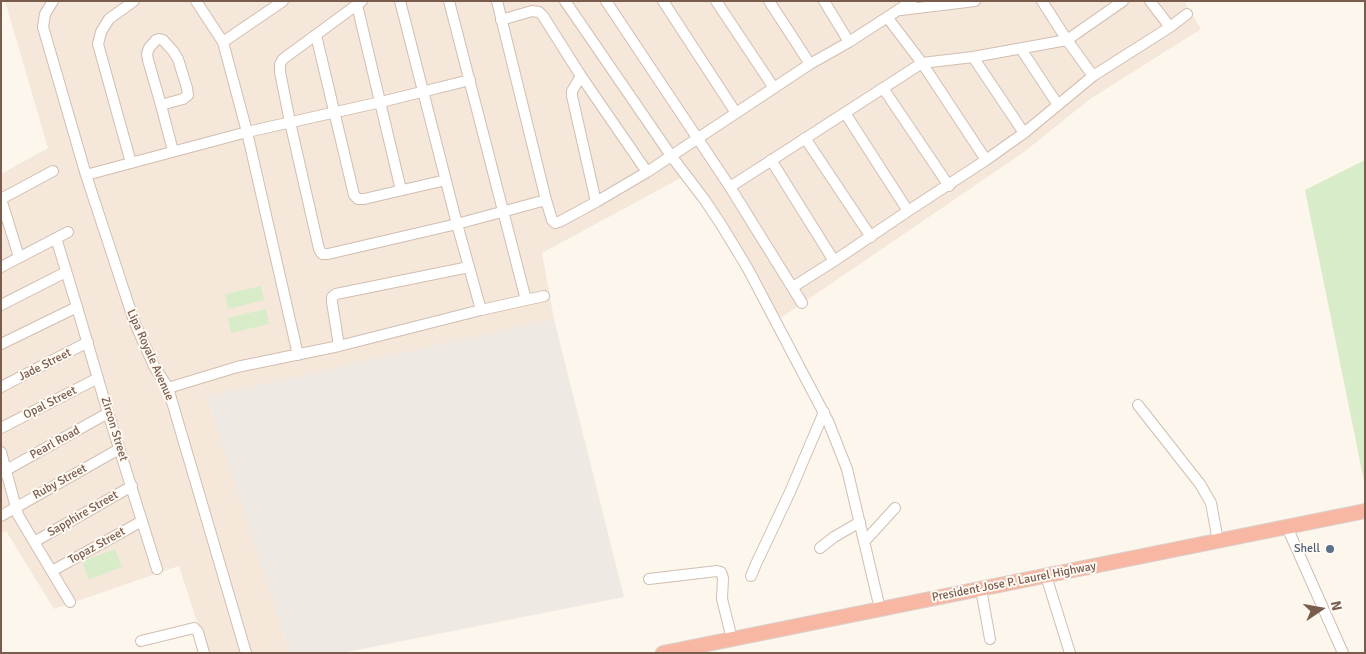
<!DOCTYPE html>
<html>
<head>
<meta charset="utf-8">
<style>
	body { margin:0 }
	#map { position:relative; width:1366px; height:654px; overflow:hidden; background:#fdf6ec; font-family:Signika,sans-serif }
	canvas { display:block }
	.frame { position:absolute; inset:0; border:2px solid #7a5c4d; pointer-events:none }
	.north { position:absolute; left:1296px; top:584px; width:50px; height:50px; -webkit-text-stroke:4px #fffaf3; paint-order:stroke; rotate:78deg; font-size:14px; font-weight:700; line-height:20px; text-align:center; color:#7a5c4d }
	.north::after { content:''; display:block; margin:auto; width:18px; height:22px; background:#7a5c4d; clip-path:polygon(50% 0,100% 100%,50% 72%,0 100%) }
</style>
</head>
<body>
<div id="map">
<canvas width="1366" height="654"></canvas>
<div class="frame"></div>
<div class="north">N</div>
</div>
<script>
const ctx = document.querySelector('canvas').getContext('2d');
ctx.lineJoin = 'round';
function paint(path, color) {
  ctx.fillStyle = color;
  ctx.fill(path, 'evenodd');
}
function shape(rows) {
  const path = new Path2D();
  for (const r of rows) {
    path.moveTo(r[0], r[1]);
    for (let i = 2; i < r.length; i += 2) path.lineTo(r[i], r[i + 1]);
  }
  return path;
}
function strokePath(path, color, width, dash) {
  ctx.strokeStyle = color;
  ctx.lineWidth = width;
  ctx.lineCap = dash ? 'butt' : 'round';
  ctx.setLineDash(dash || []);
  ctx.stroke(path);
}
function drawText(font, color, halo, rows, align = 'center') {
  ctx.font = font + ' Signika,sans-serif';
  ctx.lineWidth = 4;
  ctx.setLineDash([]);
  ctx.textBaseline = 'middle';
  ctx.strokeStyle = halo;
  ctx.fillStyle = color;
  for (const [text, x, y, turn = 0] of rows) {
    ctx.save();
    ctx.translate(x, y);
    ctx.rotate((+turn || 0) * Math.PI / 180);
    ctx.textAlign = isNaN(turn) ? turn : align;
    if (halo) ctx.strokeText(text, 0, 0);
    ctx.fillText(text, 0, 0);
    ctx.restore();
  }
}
const residential = shape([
	[5,1,1184,1,1201,29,1090,99,1024,152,775,322,690,173,542,253,554,319,207,397,290,653,207,653,179,566,54,609,6,531,1,533,1,174,48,148]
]);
const industrial = shape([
	[554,319,624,597,342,653,290,653,207,397]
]);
const green = shape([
	[1365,160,1365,486,1305,190],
	[261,286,264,300,228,309,225,294],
	[266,309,269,324,231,333,228,318],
	[115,549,122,567,89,580,82,562]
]);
const minor = shape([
	[53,1,45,14,43,27,86,175,134,321,154,366,168,388,246,653],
	[196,1,223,42,247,132,298,355],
	[362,1,283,59,280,64,280,72,290,122,319,249,322,254,328,254,457,224,546,200],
	[400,1,457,224,481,310],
	[449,1,526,300],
	[497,1,546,200,552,220,555,223,561,221,596,202,647,172,810,64,849,42,912,1],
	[565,1,672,157,704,199,722,226,748,269,828,421,847,469,880,609],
	[606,1,730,187,802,303],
	[663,1,736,113],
	[716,1,774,88],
	[769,1,810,64],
	[824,1,849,42],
	[1042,1,1067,40,1093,76],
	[1150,1,1170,27],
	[357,5,401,190],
	[901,10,975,1],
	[887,17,922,63,986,160],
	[501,20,532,11,539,12,543,16,581,76,647,172],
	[316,35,354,195,358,199,364,199,446,180],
	[223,42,283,1],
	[1021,49,1058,105],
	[973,57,1024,133],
	[581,76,572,91,572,96,596,202],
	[883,88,949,186],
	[161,105,183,99,188,95,187,88,178,59,173,51,163,40,159,39,156,40,149,48,147,54,148,60,161,105,173,151],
	[845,113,908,211],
	[805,138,871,237],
	[771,160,834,261],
	[131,163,98,44,101,32,109,19,134,1],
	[86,175,247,132,381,102,470,80],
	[730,187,922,63,973,57,1067,40,1123,1],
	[1,199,19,257],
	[1,199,53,171],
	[56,238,77,307,108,413,157,569],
	[1,267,68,232],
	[793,287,834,261,908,211,986,160,1024,133,1093,76,1170,27,1187,14],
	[1,305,66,272],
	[1,344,77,307],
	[339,346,332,302,332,297,336,294,469,267],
	[1,387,88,342],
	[168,388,237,367,339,346,481,310,544,296],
	[1138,405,1200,484,1211,503,1218,541],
	[1,428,98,378],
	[1,452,18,515,70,602],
	[1,473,108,413],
	[1,516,119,449],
	[1287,527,1343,653],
	[34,542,132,486],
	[864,542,895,508],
	[820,548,834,537,860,522],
	[52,571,142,521],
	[751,576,756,564,790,492,824,412],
	[1046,576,1070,653],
	[649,579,717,571,721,572,723,578,722,599,732,639],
	[981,589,990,639],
	[141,641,194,628,198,632,204,653]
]);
const highway = shape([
	[663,653,1365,511]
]);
const markers = [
	[1330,549,5,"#5c6f8a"]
];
const streetNames = [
	["Lipa Royale Avenue",150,355,66],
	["Jade Street",45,365,-27],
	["Opal Street",50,403,-27],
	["Zircon Street",114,429,73],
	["Pearl Road",55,443,-29],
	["Ruby Street",60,482,-29],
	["Sapphire Street",83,514,-30],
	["Topaz Street",97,546,-29],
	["President Jose P. Laurel Highway",1014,582,-11]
];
const serviceNames = [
	["Shell",1320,549]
];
paint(residential, '#f5e8da');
paint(industrial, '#efe9e4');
paint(green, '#d8ecc9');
strokePath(minor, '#d1beb0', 12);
strokePath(highway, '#dad1cd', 16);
strokePath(minor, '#fff', 10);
strokePath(highway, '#f7b7a3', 14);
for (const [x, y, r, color] of markers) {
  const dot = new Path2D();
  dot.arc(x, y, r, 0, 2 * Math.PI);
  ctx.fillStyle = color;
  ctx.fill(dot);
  strokePath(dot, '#fffaf3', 2);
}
drawText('12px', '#7a5c4d', '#fffaf3', streetNames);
drawText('12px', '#4e5e75', '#fffaf3', serviceNames, 'right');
</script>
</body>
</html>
